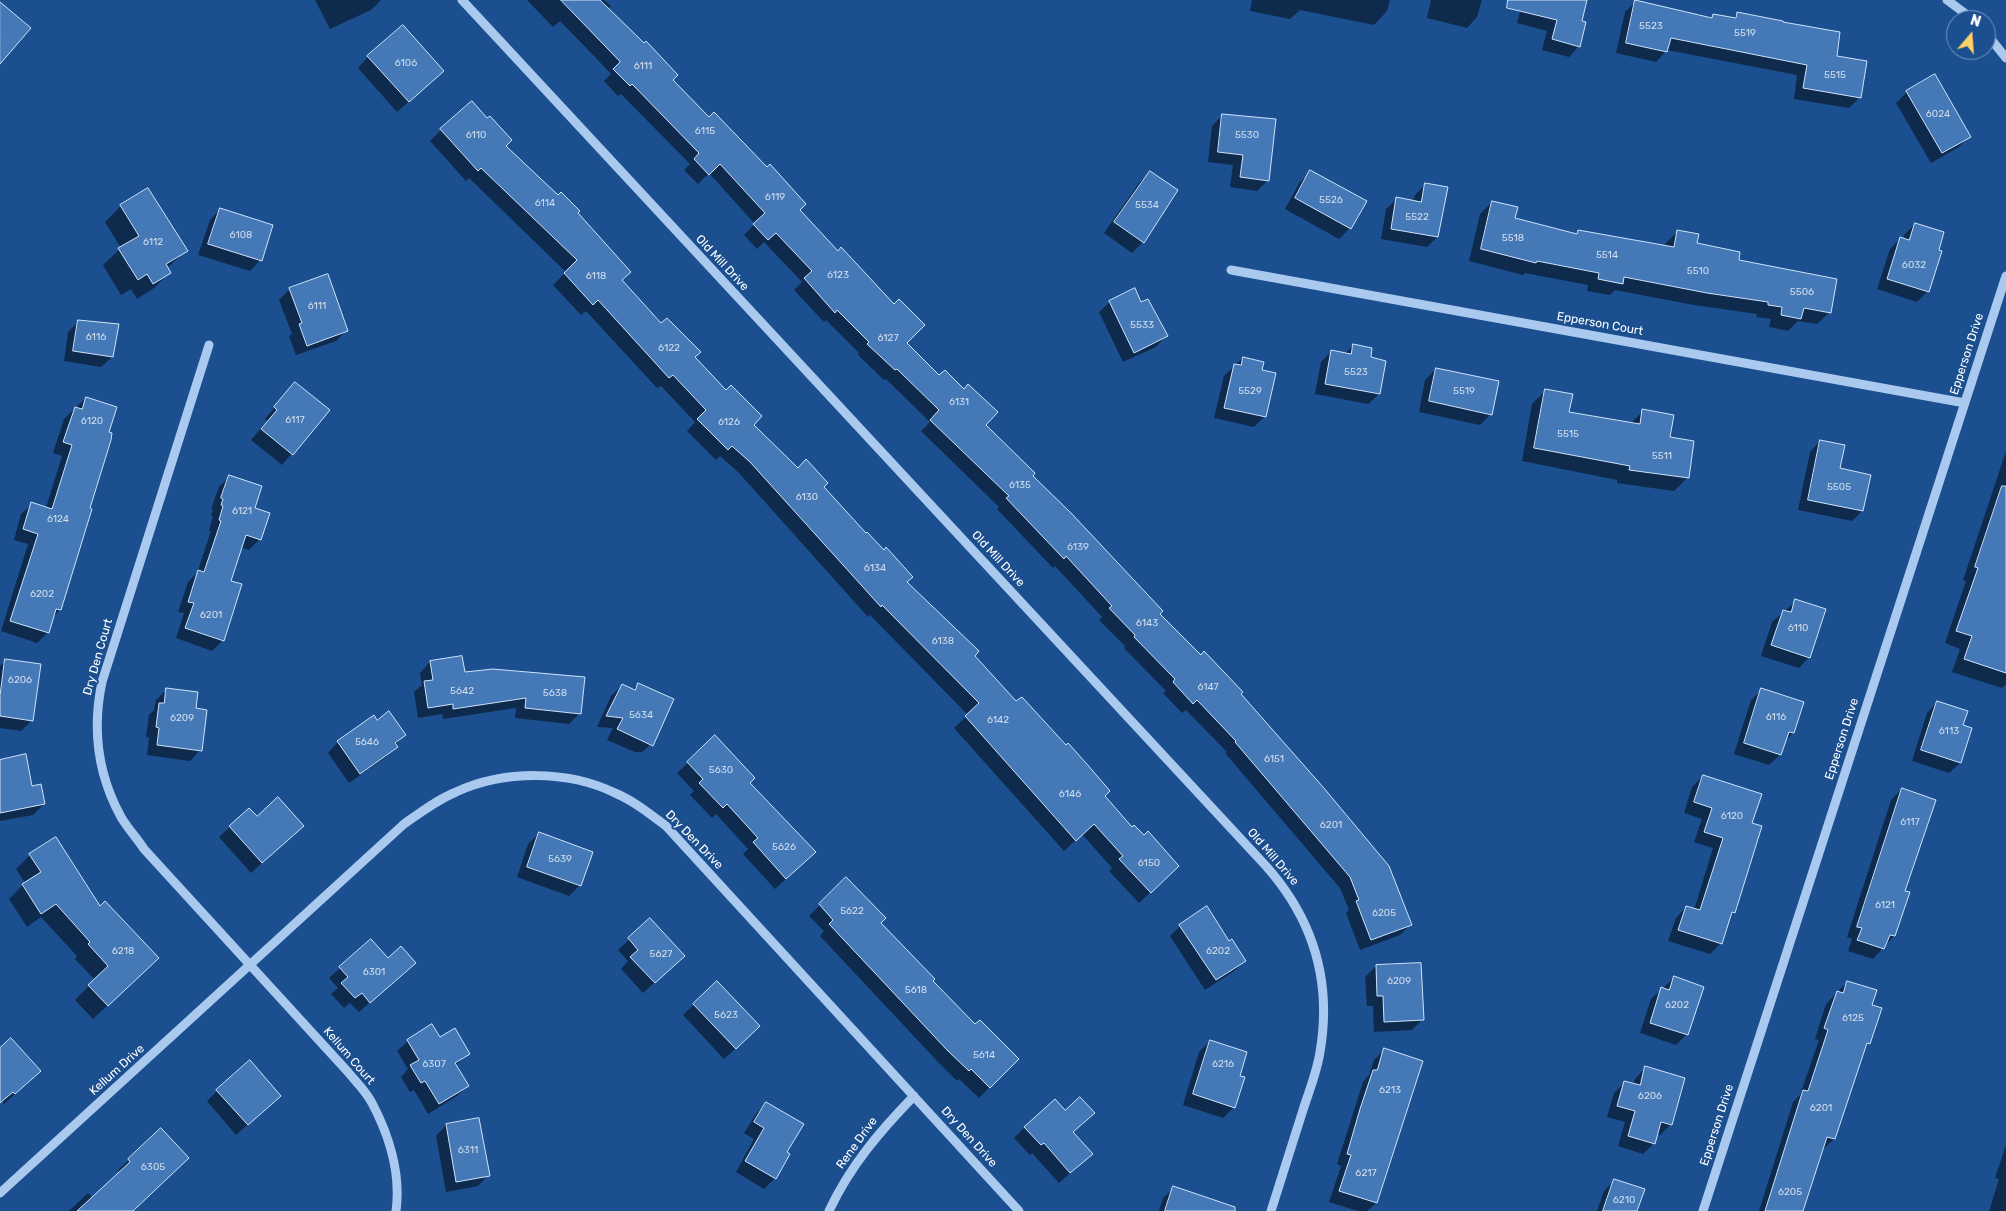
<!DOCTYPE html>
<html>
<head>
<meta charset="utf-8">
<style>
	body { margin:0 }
	#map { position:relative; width:2006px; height:1211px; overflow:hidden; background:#1b4f8f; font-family:Rubik,sans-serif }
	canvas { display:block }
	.north { position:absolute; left:1946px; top:10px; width:50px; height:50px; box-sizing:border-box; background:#1b4f8f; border:1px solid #7695bc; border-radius:50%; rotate:18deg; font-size:14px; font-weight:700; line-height:20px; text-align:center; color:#fff }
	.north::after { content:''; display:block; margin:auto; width:18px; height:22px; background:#ffd166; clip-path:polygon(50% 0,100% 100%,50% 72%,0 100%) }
</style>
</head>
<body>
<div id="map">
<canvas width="2006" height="1211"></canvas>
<div class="north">N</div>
</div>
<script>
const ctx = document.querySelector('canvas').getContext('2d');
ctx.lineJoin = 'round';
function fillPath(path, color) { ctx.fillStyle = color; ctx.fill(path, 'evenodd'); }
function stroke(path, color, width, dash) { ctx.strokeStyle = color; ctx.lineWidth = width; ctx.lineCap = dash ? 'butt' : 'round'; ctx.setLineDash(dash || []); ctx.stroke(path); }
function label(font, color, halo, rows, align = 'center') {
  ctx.font = font + ' Rubik,sans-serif'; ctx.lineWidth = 4; ctx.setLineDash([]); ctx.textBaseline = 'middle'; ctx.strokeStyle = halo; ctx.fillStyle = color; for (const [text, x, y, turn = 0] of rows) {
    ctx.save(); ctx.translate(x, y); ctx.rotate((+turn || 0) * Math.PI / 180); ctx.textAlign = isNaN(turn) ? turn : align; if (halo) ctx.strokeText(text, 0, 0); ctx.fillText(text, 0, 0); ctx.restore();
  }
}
fillPath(new Path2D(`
	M315 0H381L371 10 330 29Z
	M527 0H604L611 6 608 9 671 80 799 210 905 343 1159 614 1240 694 1410 925 1400 935 1360 950 1346 913 1349 910 1340 888 1225 753 1227 752 1186 710 1182 713 1163 693 1166 691 1124 648 1125 646 1099 620 1102 617 1055 566 1053 568 997 509 999 507 921 431 930 422 886 379 884 380 858 355 859 353 826 320 824 322 794 290 802 282 764 242 757 249 744 235 755 224 709 173 698 184 684 170 690 164 621 94 618 96 604 81 611 74 596 58 560 21 553 27Z
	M1252 0H1390L1387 11 1374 25 1300 10 1290 19 1250 11Z
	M1431 0H1482L1477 17 1467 28 1427 18Z
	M1523 0H1586L1581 22 1579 46 1569 57 1542 50 1547 31 1517 23Z
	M1635 2 1710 19 1713 16 1732 19 1738 13 1835 57 1860 97 1849 108 1794 99 1797 75 1667 50 1656 62 1616 53 1625 12Z
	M368 57 432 81 397 112 358 68Z
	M1934 75 1969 136 1959 147 1931 163 1896 103 1907 92Z
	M1223 115 1268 180 1257 191 1230 187 1233 165 1208 162 1212 126Z
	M441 130 504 146 576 213 621 280 694 357 752 425 797 470 822 487 906 582 1103 796 1166 877 1139 903 1109 871 1112 868 1082 834 1064 851 954 728 968 715 870 615 868 617 739 473 720 456 716 460 687 431 695 422 661 386 657 388 586 311 581 315 553 285 566 272 469 178 466 181 430 141Z
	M1150 172 1143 242 1132 253 1104 233 1139 183Z
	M1311 172 1350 228 1339 239 1285 209 1300 182Z
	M1425 185 1437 237 1427 247 1381 239 1386 209 1397 199 1413 202 1415 195Z
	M1492 202 1513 219 1575 235 1578 231 1664 247 1665 244 1677 232 1696 244 1737 261 1830 312 1817 324 1798 321 1788 331 1769 327 1771 319 1756 317 1757 314 1694 305 1615 290 1610 295 1587 291 1588 285 1525 273 1523 275 1469 261 1480 214Z
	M121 206 186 251 167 268 170 272 154 288 137 299 131 289 121 295 103 265 121 248 105 222Z
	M220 209 260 260 250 271 198 255 210 220Z
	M1915 224 1928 291 1917 302 1877 289 1890 249 1900 239 1903 240 1904 235Z
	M290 289 346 331 336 341 296 355 289 336 292 334 279 300Z
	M1110 302 1141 304 1166 336 1156 347 1123 362 1099 312Z
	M79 321 112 357 101 367 64 361 68 332Z
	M1353 345 1369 358 1385 361 1379 394 1368 404 1315 394 1321 362 1332 351 1345 354Z
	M1243 358 1261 371 1274 374 1264 417 1254 427 1214 418 1224 376Z
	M1436 369 1491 414 1480 425 1419 412 1425 380Z
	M295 383 328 410 282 465 251 440 267 421 265 419Z
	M1546 390 1568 413 1630 424 1643 411 1669 438 1687 478 1674 491 1617 483V480L1522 461 1532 404Z
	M86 398 108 433 89 509 60 610 52 618 48 632 37 643 1 631 28 544 14 540 21 514 32 504 46 508 62 456 53 453 64 419Z
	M1820 441 1862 511 1852 521 1798 510 1810 452Z
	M2006 451V684L2002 688 1952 672 1960 649 1945 643 1966 581 1963 580Z
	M229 477 260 539 249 550 241 547 230 582 240 585 222 641 212 651 176 638 184 613 178 612 188 582 197 573 211 531H209L213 516H211L213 509H211L219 487Z
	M1796 601 1809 657 1799 668 1761 656 1772 622Z
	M6 661 32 720 21 731 0 728V666Z
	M430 662 464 674 580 713 569 724 515 718 516 708 443 719 442 714 418 718 414 692 422 685 420 673Z
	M638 684 653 742 642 752H635L607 740 613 728 597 727 611 696 622 685 632 690Z
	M166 690 194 710 200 750 190 761 147 755 149 738 146 737 149 715 154 710 156 700Z
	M1762 690 1793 733 1785 741 1780 755 1769 765 1734 754 1751 700Z
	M1937 702 1962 725 1960 763 1949 773 1912 761 1927 713Z
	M404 735 386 757 349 783 328 753 338 742Z
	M0 761 31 788 44 804 33 815 0 821Z
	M688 763 748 783 803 863 775 889 743 854 748 849 716 814 712 818 690 795 694 791 677 773Z
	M1703 776 1750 824 1734 912 1729 917 1721 943 1710 954 1668 941 1676 918 1686 907 1694 910 1713 848 1694 842 1702 819 1684 813 1692 787Z
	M1902 789 1904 891 1894 936 1873 959 1848 951 1852 939 1847 937 1891 800Z
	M256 818 292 836 251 873 219 837 230 827Z
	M539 834 580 885 569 896 517 877 528 844Z
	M30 855 143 972 93 1019 75 1000 95 980 75 959 77 956 41 917 27 927 9 899 25 883 16 869Z
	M846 879 879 923 932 981 975 1026 1017 1059 979 1098 959 1079 957 1081 938 1062 820 936 824 931 809 916Z
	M650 920 673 966 643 993 621 969 628 961 618 950Z
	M1180 926 1245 961 1234 971 1205 990 1170 936Z
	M371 941 388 960 403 973 359 1012 350 1003 344 1008 331 994 338 988 329 978Z
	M1376 966 1423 1019 1412 1030 1374 1032 1373 1006H1367L1365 977Z
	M1674 978 1687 1034 1676 1045 1640 1033 1651 999Z
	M1847 982 1870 1006 1869 1043 1864 1048 1834 1139 1823 1149 1802 1211H1759L1793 1102 1800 1095 1819 1040 1815 1039 1826 1004Z
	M717 983 748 1037 724 1059 683 1015Z
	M439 1038 469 1053 455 1066 468 1086 457 1096 428 1114 414 1090 410 1092 401 1077 408 1069 397 1051 408 1041Z
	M1210 1041 1238 1076 1234 1107 1223 1118 1183 1105 1199 1052Z
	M1385 1049 1421 1062 1376 1203 1367 1211H1358L1329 1202 1341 1166 1337 1164 1363 1082 1369 1075 1374 1060Z
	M0 1050 40 1071 4 1104 2 1101 0 1103Z
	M1645 1068 1683 1079 1670 1125 1660 1135 1656 1134 1654 1143 1643 1154 1618 1146 1625 1122 1607 1117 1614 1093 1624 1083 1633 1085 1635 1079Z
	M217 1091 268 1107 236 1135 207 1101Z
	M766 1103 786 1152 775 1178 764 1189 736 1172 754 1139 744 1133 756 1114Z
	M478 1119 488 1175 478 1186 446 1192 436 1136 446 1125Z
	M1025 1127 1072 1132 1080 1164 1059 1183 1032 1153 1030 1155 1014 1138Z
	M161 1130 121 1211H69L88 1193 93 1198 120 1173 118 1170Z
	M2006 1145V1211H1989L1999 1179 1995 1178Z
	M1615 1180 1636 1211H1597L1604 1191Z
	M1174 1188 1198 1211H1159L1163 1198Z`), '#0007');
const building = new Path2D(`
	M561 0H600L644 43 646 41 678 75 673 80 709 117 714 112 767 167 770 164 806 204 800 210 838 251 841 247 894 304 899 299 925 325 907 343 939 375 945 370 964 389 968 384 998 412 986 425 1035 473 1033 476 1071 513 1163 611 1160 614 1201 655 1204 651 1243 692 1241 694 1323 787 1389 866 1412 925 1371 940 1356 901 1359 900 1350 877 1235 742 1236 741 1197 700 1193 704 1173 682 1175 679 1134 637 1135 635 1109 608 1112 606 1066 556 1064 559 1006 498 1009 496 930 420 939 410 897 369 895 370 867 344 869 342 837 310 835 313 804 278 812 271 776 233 768 240 753 224 765 213 720 164 709 175 694 159 699 153 632 84 630 86 613 69 620 62Z
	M1508 0H1587L1582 21 1586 22 1580 47 1552 39 1557 20 1507 8Z
	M1635 0 1712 18 1713 14 1736 18 1737 12 1783 21V22L1840 32 1837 56 1867 61 1861 98 1803 88 1807 65 1671 38 1667 52 1626 43Z
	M0 2 31 28 0 64Z
	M403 25 444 71 409 102 367 56Z
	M1935 74 1971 137 1942 153 1906 91Z
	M472 101 487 118 490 116 512 140 506 146 558 195 561 192 580 211 578 213 631 272 622 280 661 323 667 318 701 352 695 357 726 390 731 385 762 416 754 425 798 468 806 459 828 483 824 487 866 533 867 532 884 550 886 547 913 577 907 582 979 651 975 656 1016 701 1022 697 1066 745 1068 743 1086 763 1110 791 1105 796 1132 827 1134 825 1144 835 1148 831 1179 866 1151 893 1119 859 1123 856 1094 824 1076 841 965 716 979 703 882 605 881 607 750 462 732 446 728 450 697 419 706 410 673 375 669 378 598 300 593 305 564 273 577 260 481 168 478 171 440 129Z
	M1222 114 1276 119 1269 181 1240 177 1243 155 1218 152Z
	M1310 170 1367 201 1351 229 1295 198Z
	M1150 171 1178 190 1144 243 1114 222Z
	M1425 183 1448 187 1438 237 1391 229 1396 197 1421 202Z
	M148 188 188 251 166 264 171 273 153 284 147 274 138 280 118 248 139 236 120 205Z
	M1492 201 1518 207 1515 218 1577 234 1578 230 1674 247 1677 230 1699 234 1697 243 1740 252 1739 260 1837 279 1831 313 1804 308 1801 319 1781 315 1782 307 1768 305V302L1707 293 1624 277 1623 284 1598 279 1599 273 1537 261 1536 263 1481 249Z
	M220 208 273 225 262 261 208 244Z
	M1915 223 1944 232 1939 250 1942 251 1929 292 1887 279 1900 237 1909 240Z
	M328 274 348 331 307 346 299 324 302 323 289 288Z
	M1135 288 1141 302 1148 299 1168 336 1134 353 1109 301Z
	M78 320 119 324 113 357 73 351Z
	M1353 344 1372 348 1371 357 1386 361 1380 394 1325 384 1331 350 1351 354Z
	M1243 357 1264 362 1262 370 1276 373 1266 417 1224 408 1234 364 1241 365Z
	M1436 368 1499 381 1492 415 1429 401Z
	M295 382 330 410 293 455 261 429 277 410 274 407Z
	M1545 389 1573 394 1569 412 1640 424 1642 409 1674 415 1670 437 1694 441 1689 478 1629 470 1630 466 1534 448Z
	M86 397 117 407 109 432 112 433 111 440 90 508 92 509 61 610 56 609 49 633 10 621 38 534 23 529 31 502 52 509 72 445 63 442 75 407 82 409Z
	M1820 440 1845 445 1840 468 1871 475 1863 511 1808 500Z
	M229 475 262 486 255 508 270 513 261 540 246 535 231 581 242 584 224 641 185 628 194 603 188 602 198 570 204 572 221 521 219 520 223 506 221 505 223 499 221 498Z
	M2002 486H2006V673L1964 659 1972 636 1956 631 1978 568 1975 567Z
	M1795 599 1826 609 1810 658 1771 645 1783 610 1791 612Z
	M462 656 465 672 493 669 585 677 581 714 525 708 526 698 453 709V704L428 708 424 681 433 680 430 661Z
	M5 659 41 664 33 721 0 716V696Z
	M638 683 674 699 653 746 617 729 623 718 606 716 622 684 635 690Z
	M166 688 198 692 196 708 207 710 202 751 157 745 159 728 156 727 159 703H164Z
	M1761 688 1804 702 1794 733 1789 732 1781 755 1744 743Z
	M1937 701 1968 711 1963 725 1972 728 1961 763 1921 750Z
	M389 711 406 735 395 743 398 747 360 774 337 741 374 715 377 720Z
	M715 735 755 778 750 783 816 852 786 879 753 842 758 838 727 804 723 808 699 783 703 779 687 762Z
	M26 754 32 786 41 784 45 804 0 813V760Z
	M1703 775 1762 794 1752 823 1762 826 1735 913 1732 912 1722 944 1678 930 1686 906 1700 910 1723 838 1704 832 1712 808 1694 802Z
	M1902 788 1936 800 1905 891 1910 892 1895 936 1890 935 1884 949 1857 940 1862 928 1857 927Z
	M278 797 304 826 262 863 229 826 249 808 257 816Z
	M539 832 593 852 581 886 527 867Z
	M56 837 100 906 105 901 159 958 108 1006 88 985 108 966 88 944 90 942 56 904 41 914 22 884 41 872 29 854Z
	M846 877 886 918 881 923 935 979 933 981 975 1024 980 1020 1019 1059 990 1088 971 1069 969 1071 948 1051 829 924 833 920 819 904Z
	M1207 906 1229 941 1232 939 1246 961 1216 980 1179 925Z
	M650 918 685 956 655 983 630 957 638 950 628 938Z
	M371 939 388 958 401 946 416 963 370 1003 362 993 355 998 341 983 348 977 339 967Z
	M1421 963 1424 1020 1384 1022 1383 996H1377L1376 965Z
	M1674 976 1704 987 1688 1035 1650 1023 1661 987 1669 990Z
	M717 981 760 1026 736 1049 693 1004Z
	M1847 981 1877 990 1872 1005 1882 1008 1870 1044 1867 1043 1835 1139 1827 1137 1803 1211H1765L1803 1090 1808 1091 1828 1030 1824 1028 1837 991 1843 993Z
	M432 1024 440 1037 455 1028 470 1054 455 1063 469 1086 439 1104 425 1081 421 1083 410 1065 419 1060 407 1040Z
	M11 1038 41 1071 15 1094 13 1092 0 1103V1048Z
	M1210 1040 1247 1052 1240 1076 1245 1077 1235 1108 1193 1094Z
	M1384 1048 1423 1061 1377 1203 1339 1191 1351 1155 1347 1154 1360 1109 1373 1070H1377Z
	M250 1060 281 1096 248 1125 216 1090Z
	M1645 1066 1685 1078 1672 1125 1661 1122 1655 1144 1628 1136 1635 1111 1617 1106 1624 1081 1640 1085Z
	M1080 1097 1095 1113 1073 1132 1093 1154 1070 1173 1044 1143 1041 1145 1024 1127 1055 1099 1065 1110Z
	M766 1102 804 1124 787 1152 790 1154 776 1179 745 1161 764 1128 754 1122Z
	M479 1118 490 1176 456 1182 446 1124Z
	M161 1128 189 1158 133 1211H77L130 1162 128 1159Z
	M1614 1179 1645 1189 1637 1211H1603Z
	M1173 1186 1235 1207V1211H1165Z`);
fillPath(building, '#4478b7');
stroke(building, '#cfe3fa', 1);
stroke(new Path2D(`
	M462 0 1266 866C1313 919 1332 982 1320 1052 1317 1072 1309 1091 1303 1110 1292 1144 1282 1177 1271 1211
	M1947 0 1974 20
	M1986 33 2006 58
	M1231 270 1965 403
	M209 345 102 682C92 729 98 775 121 817 128 829 137 838 144 849L348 1072C356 1082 366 1091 372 1103 389 1135 401 1174 396 1211
	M0 1193 404 824C421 812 437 800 456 792 504 770 568 770 615 793 634 801 650 814 666 826L1019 1211
	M829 1211C850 1166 880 1131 914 1096
	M1703 1211 2006 276`), '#a9c9ee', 9);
label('10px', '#d0dded', null, [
	["5523",1651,26],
	["5519",1745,33],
	["6106",406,63],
	["6111",643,66],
	["5515",1835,75],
	["6024",1938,114],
	["6115",705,131],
	["6110",476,135],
	["5530",1247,135],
	["6119",775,197],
	["5526",1331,200],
	["6114",545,203],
	["5534",1147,205],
	["5522",1417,217],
	["6108",241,235],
	["5518",1513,238],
	["6112",153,242],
	["5514",1607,255],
	["6032",1914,265],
	["5510",1698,271],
	["6123",838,275],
	["6118",596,276],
	["5506",1802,292],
	["6111",317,306],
	["5533",1142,325],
	["6116",96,337],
	["6127",888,338],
	["6122",669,348],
	["5523",1356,372],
	["5529",1250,391],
	["5519",1464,391],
	["6131",959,402],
	["6117",295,420],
	["6120",92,421],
	["6126",729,422],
	["5515",1568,434],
	["5511",1662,456],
	["6135",1020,485],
	["5505",1839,487],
	["6130",807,497],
	["6121",242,511],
	["6124",58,519],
	["6139",1078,547],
	["6134",875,568],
	["6202",42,594],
	["6201",211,615],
	["6143",1147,623],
	["6110",1798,628],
	["6138",943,641],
	["6206",20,680],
	["6147",1208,687],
	["5642",462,691],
	["5638",555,693],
	["5634",641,715],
	["6116",1776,717],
	["6209",182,718],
	["6142",998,720],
	["6113",1949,731],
	["5646",367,742],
	["6151",1274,759],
	["5630",721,770],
	["6146",1070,794],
	["6120",1732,816],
	["6117",1910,822],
	["6201",1331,825],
	["5626",784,847],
	["5639",560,859],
	["6150",1149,863],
	["6121",1885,905],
	["5622",852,911],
	["6205",1384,913],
	["6218",123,951],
	["6202",1218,951],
	["5627",661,954],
	["6301",374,972],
	["6209",1399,981],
	["5618",916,990],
	["6202",1677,1005],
	["5623",726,1015],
	["6125",1853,1018],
	["5614",984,1055],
	["6307",434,1064],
	["6216",1223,1064],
	["6213",1390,1090],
	["6206",1650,1096],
	["6201",1821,1108],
	["6311",468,1150],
	["6305",153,1167],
	["6217",1366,1173],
	["6205",1790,1192],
	["6210",1624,1200]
]);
label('12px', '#fff', '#1b4f8f', [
	["Old Mill Drive",722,263,47],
	["Epperson Court",1600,324,10],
	["Epperson Drive",1967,354,-72],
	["Old Mill Drive",998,559,47],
	["Dry Den Court",98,657,-74],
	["Epperson Drive",1842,739,-72],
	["Dry Den Drive",694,840,46],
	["Old Mill Drive",1273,857,49],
	["Kellum Court",349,1056,49],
	["Kellum Drive",117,1070,-42],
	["Epperson Drive",1717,1125,-72],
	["Dry Den Drive",969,1137,48],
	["Rene Drive",857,1143,-54]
]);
</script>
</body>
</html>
